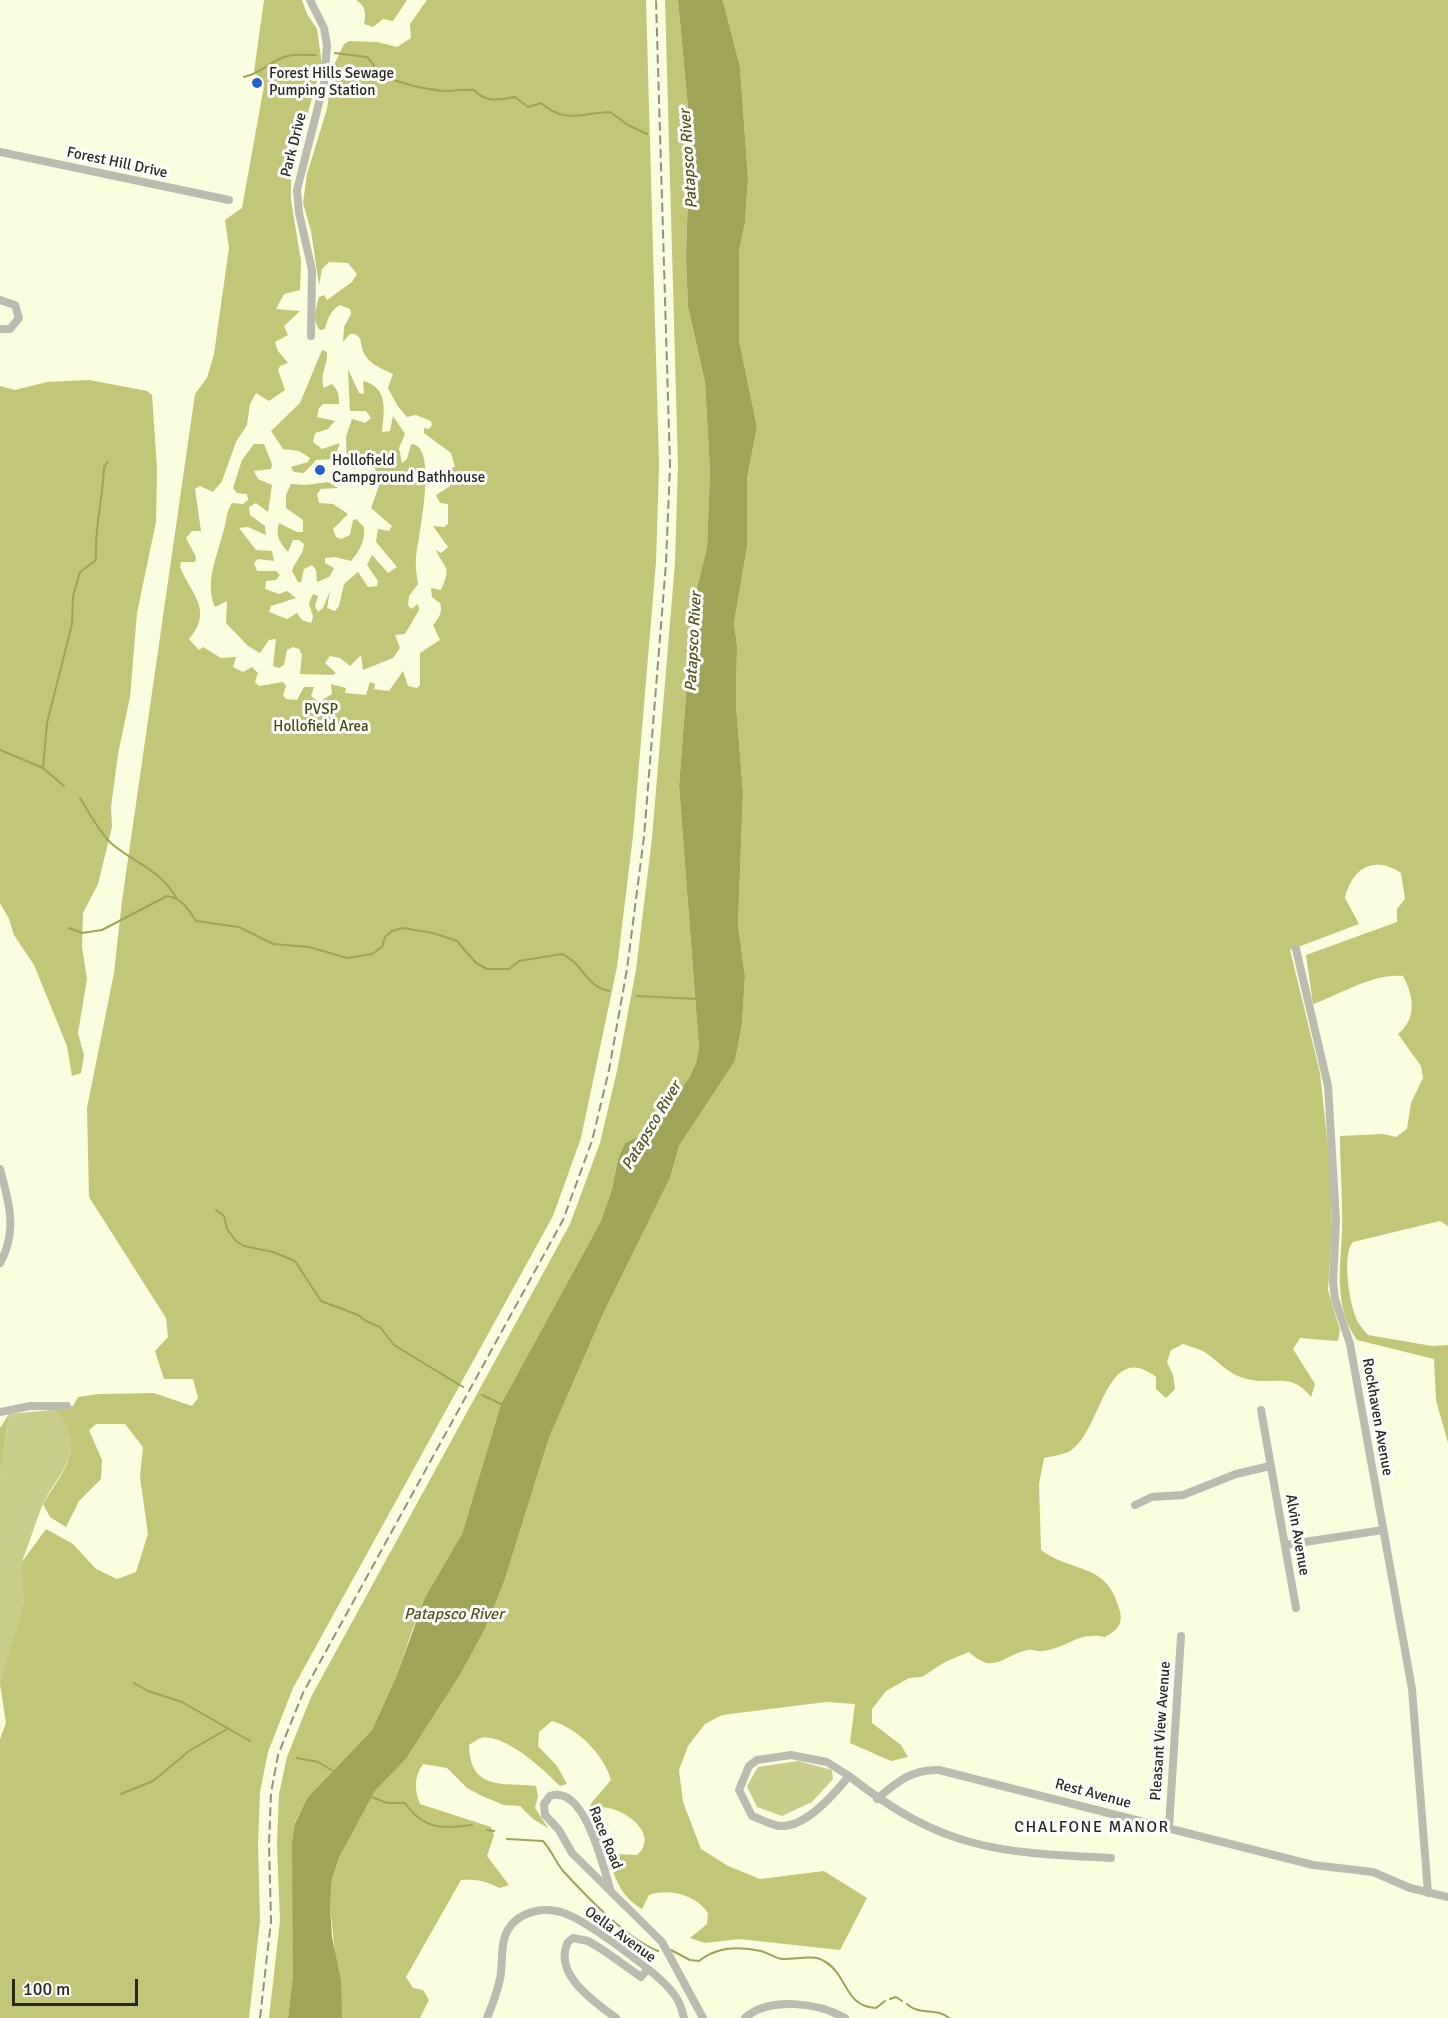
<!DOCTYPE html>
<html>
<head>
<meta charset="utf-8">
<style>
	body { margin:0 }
	#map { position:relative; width:1448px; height:2018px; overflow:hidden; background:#fafdde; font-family:Signika,sans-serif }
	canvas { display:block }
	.scale { position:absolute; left:12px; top:1979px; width:126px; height:27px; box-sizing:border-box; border:3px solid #28291e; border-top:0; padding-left:8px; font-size:18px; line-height:21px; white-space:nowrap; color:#28291e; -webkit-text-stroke:4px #fff; paint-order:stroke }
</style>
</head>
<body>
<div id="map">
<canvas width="1448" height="2018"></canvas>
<div class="scale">100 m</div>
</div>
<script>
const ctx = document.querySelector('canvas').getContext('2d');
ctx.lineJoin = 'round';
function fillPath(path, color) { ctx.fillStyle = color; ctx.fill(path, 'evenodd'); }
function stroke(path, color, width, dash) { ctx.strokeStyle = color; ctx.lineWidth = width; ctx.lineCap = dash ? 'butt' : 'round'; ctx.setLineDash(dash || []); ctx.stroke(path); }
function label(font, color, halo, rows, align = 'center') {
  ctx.font = font + ' Signika,sans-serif'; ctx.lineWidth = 6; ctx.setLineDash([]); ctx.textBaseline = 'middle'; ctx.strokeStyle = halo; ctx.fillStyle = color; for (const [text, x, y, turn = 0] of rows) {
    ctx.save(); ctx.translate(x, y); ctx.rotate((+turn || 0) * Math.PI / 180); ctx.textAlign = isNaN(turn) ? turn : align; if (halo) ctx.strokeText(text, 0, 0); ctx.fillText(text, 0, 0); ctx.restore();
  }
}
fillPath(new Path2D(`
	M52 1410C60 1413 64 1418 67 1426 81 1458 54 1479 42 1506 35 1524 29 1543 22 1562L23 1567 112 1587 0 1684V1478L9 1414Z
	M798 1761 832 1770 833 1779 812 1802 782 1816 757 1807 747 1786 758 1767Z`), '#c8cd8b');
fillPath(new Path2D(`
	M264 0H302L307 14 317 29 322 64 291 171V200L301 261 300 290 284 294 276 309 300 311 284 326 288 335 275 342 278 351 288 363 280 366 278 370 285 390 269 401 256 393 250 404 247 425 236 442 222 481 213 492 200 486 195 489 201 531H192L186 538 196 557 195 562H181L180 567C191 594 214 610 189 639L199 650 203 647 221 658 236 657 233 667 243 672 252 667 258 673 255 682 259 686 283 682 286 686 283 695 286 699 297 700 304 687H314L311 696 319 702 332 694 331 684 346 688 345 693 366 695 370 682 375 684 374 689 389 691 403 671 408 686 417 688 420 685V653L440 640 433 625C439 618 443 612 440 603L432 597 431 588 441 590C452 565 445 570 436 550L441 553 448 547 433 526 444 527 448 524V504L440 503 436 495 450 486V482L440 472 455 467 451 453 424 433V428L429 429 432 425 431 421 416 415 407 417 397 405 388 388 393 374C381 368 368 364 363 351 360 343 363 339 355 334H350L343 342 344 327 351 314 350 309 340 305C331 309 327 320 325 329L320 330C312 321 316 308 319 297L324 295 327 300 352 282 357 274 348 263 329 262 322 269 319 285 311 231 303 203 307 174 327 109 333 67 344 44 349 41 377 42 397 47 411 38 410 24 427 0H646L659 465 656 562 633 836 617 967 581 1138 553 1216 293 1688 268 1752 260 1792 258 1844 260 1921 249 2018H0V1739L6 1723 0 1684 24 1604 22 1562 46 1529 73 1544 96 1569 117 1579 136 1572 148 1534 140 1477 143 1447 125 1424H96L89 1430 102 1460 101 1479 79 1501 66 1527 50 1517 43 1504C57 1480 80 1456 67 1427 64 1419 60 1413 52 1410L73 1406 78 1397 99 1394 154 1393 192 1406 198 1398 193 1379H164L155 1351 168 1337 166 1318 89 1197 87 1108 114 973 122 901 195 394 207 378 214 354 229 248 225 220 242 208 264 86 262 79 254 72Z
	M356 0H407L393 21 383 19 373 27 364 24C366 14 366 6 356 0Z
	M665 0H678L690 130 686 257 688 307 705 382 710 472 707 547 693 604 679 786 699 1048 696 1063 689 1078 651 1130 625 1143 618 1159 612 1189 601 1221 501 1404 462 1534 413 1628 396 1677 372 1730 307 1798 295 1822 293 1974 288 2018H269L280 1921 277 1844 279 1794 287 1757 311 1697 570 1224 600 1143 617 1071 636 970 652 838 675 563 678 465Z
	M722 0H1448V1226L1440 1221 1353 1242C1342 1253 1349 1300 1355 1315 1357 1323 1363 1329 1368 1335L1432 1346 1448 1345V1443L1436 1400 1434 1359 1357 1340C1334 1307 1340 1270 1342 1233 1343 1201 1340 1168 1340 1136L1383 1134 1396 1137 1407 1129 1411 1103 1423 1078 1421 1066 1398 1034C1417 1019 1414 996 1403 976 1373 973 1341 994 1313 1004L1306 955 1397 922V909L1405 899 1401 873C1374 855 1352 868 1345 898L1359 924 1290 950 1320 1073 1330 1165 1332 1229 1328 1290 1340 1330 1338 1341 1300 1338 1293 1349 1315 1384 1311 1397C1291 1371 1274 1386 1247 1379 1230 1375 1222 1365 1209 1355 1202 1349 1191 1347 1183 1344L1171 1350 1167 1362 1173 1375 1175 1389 1166 1398 1156 1389V1377C1105 1338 1102 1432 1070 1451 1063 1455 1052 1456 1044 1458L1039 1484 1041 1550C1074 1574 1106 1562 1119 1608 1124 1623 1118 1630 1105 1637 1077 1631 1067 1649 1042 1651 1038 1652 1033 1649 1028 1650 1002 1655 995 1676 969 1652L945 1662 922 1677 909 1678 886 1691 872 1709V1723L901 1745 908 1757 891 1761 850 1743 855 1704 826 1702 722 1715 705 1724 688 1746 679 1770 683 1802 701 1849 728 1866 760 1879 824 1871 867 1898 840 1950 739 1939 705 1943 690 1938 707 1924 708 1913C696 1895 669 1888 649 1895L642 1909C623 1898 615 1881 610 1860L614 1854 637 1855C662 1835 621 1803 597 1808L594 1815 602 1842H599C582 1803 586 1811 611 1780 604 1755 578 1728 552 1721L539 1732 538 1746 557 1766 567 1784 560 1786C544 1770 505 1733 481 1738 477 1739 472 1743 469 1745 470 1792 504 1782 536 1786L538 1796 535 1808 548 1828 533 1819 520 1806 504 1805 482 1796 467 1788 447 1768 423 1764C414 1777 414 1789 420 1804L491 1827 494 1835 487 1856 509 1885 500 1888C485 1881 477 1879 461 1880L406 1977 413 1988 423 1990 429 2000 420 2018H342L330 1906 332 1879 339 1858 375 1791 406 1759 460 1675 485 1629 504 1582 549 1438 603 1314 670 1178 679 1146 735 1061 742 1024 745 976 738 925 743 792 736 705 737 645 734 623 747 547V479L757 427 739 340V252L745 221 748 178 740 67Z
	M322 350 327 352C328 366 319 375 324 388L332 384C339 391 339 396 339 404H323L319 408 317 417 335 421 328 429 315 433 313 442 322 449 340 443 334 459 316 460 304 473 294 472 291 467 308 462 310 458 299 451 283 449 271 431 300 403Z
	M348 369 359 393 364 394 363 381C389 387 384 412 382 432L390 431 393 416 405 434 399 448 402 463 407 459 411 444C440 445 417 540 416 560 415 568 417 576 418 584L409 596 408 605 411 609 418 604 419 610 405 634 395 635 400 648 393 658 363 670 361 655 350 666 340 658 330 656 325 663 336 673 333 675 300 674 302 655 299 649 293 647 287 650 284 665 279 668 273 666 276 639 269 640 260 653 248 646 226 623 227 601 215 607C204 582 218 554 224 529 227 519 226 512 232 503L243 504 248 500 247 494 237 493 233 488 242 460 254 444H264L272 464 271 469 254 471 258 479 272 485 268 512 256 503 249 507 250 515 265 526 266 535 248 527 239 528 256 550 272 551 274 561 258 559 254 563 257 571H276L280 575 276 580 266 581 265 589 279 594 287 591 296 598 271 606 269 612 287 619 297 613 302 620 311 623 313 617 309 603 313 594 318 596 315 606 318 612 323 608 330 591 327 608 335 611 339 606 344 584 358 572 368 587 377 586 378 581 367 565 372 555 388 573 397 567 376 542 378 529 389 531 392 526 371 508 380 483 371 480 363 485 356 479 373 476 376 469 361 464 354 469 347 463 346 437 352 419 365 423 371 418 366 411H350Z
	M89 380 147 391 152 395 157 469 156 522 137 613 130 697 118 754 111 807 112 827 98 884 83 913 82 947 87 979 78 1033 84 1055 81 1073 72 1076 67 1046 34 965 14 935 9 919 0 903V386L15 390 47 382Z
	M328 482 338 488 321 489 317 494 319 503 333 504 348 514 333 529 336 537 341 539 350 535 353 520 356 519 364 527C365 542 360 550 351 561L335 557 325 558V563L334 568 329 577 317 582 316 570 312 565 304 569 301 582H298L292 571C295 561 304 554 304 544L299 540H293L288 552C280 543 275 536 279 523L297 532H303V520L286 508V495L291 484 306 485Z
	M9 1414 0 1478V1428Z`), '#c1c679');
fillPath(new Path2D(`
	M678 0H722L723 2 740 67 748 178 745 222 739 252V340L757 427 747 479V547L734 623 737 645 736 705 743 792 738 925 745 976 742 1024 735 1061 679 1146 670 1178 603 1314 549 1438 504 1582 485 1629 460 1675 406 1759 375 1791 339 1858 332 1879 330 1906 332 1937 341 1980 342 2018H288L293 1974 292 1844 295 1823 307 1798 372 1730 396 1677 425 1598 462 1534 501 1404 601 1221 612 1189 618 1159 625 1143 651 1130 689 1078 696 1063 699 1048 679 786 693 604 707 547 710 472 705 382 688 307 686 257 690 130Z`), '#9fa458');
stroke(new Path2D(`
	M335 53 367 57 373 64 376 73C396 82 424 90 446 91 455 91 464 89 474 90 486 103 499 100 515 97L528 107 541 103C565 124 580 113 610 112L628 125 647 134
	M244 77C263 73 271 60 287 56 296 54 307 55 316 55
	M683 139 692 142
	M0 750 43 768 64 786
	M43 768 47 723 72 624 73 596 80 572 96 560C94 529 103 498 104 467L108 462
	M80 798C88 811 101 835 112 844 136 864 159 869 176 897
	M69 928 82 933 102 930 167 896C182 898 188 909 196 921L239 927 273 944 309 947 347 958 372 954 382 947 385 937 392 931 403 928 433 933 457 941 476 963 487 969H509L519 961 562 954C583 963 586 987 609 991
	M637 996 697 999
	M216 1210 224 1216 227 1229 236 1241 244 1246 273 1252 295 1261 321 1301 358 1315 366 1321 380 1327 394 1345 463 1387
	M482 1395 501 1404
	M134 1683 148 1691 182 1702 250 1741
	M297 1758 318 1762 333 1771
	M121 1794 153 1781 189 1751 227 1729
	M372 1797 387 1803H405C424 1830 443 1829 472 1825
	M487 1830 494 1831
	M507 1839 543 1841C552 1851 556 1863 564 1872 588 1898 626 1938 658 1951
	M671 1950 690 1960 699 1961C716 1947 739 1946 761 1951 768 1953 775 1958 782 1959 795 1960 813 1954 824 1961 848 1974 844 2007 876 2008L885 2001
	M890 1999 896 1997 902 2001
	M907 2004C919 2016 937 2007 949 2018`), '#9fa458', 2);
stroke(new Path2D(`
	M310 0 324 28 327 45 324 83 297 190 299 213 312 270 311 336
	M0 152 229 200
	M0 300 15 305 19 318 10 329H0
	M1296 949 1328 1086 1336 1220 1333 1282 1335 1299 1350 1344 1412 1689 1428 1893
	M0 1169C9 1202 18 1231 0 1263
	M1261 1410 1296 1608
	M0 1412 30 1406H67
	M1135 1505 1152 1497 1183 1495 1236 1474 1270 1466
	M1285 1545 1383 1530
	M849 1776 827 1762 791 1755 757 1760 749 1766 739 1790 752 1816C760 1819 771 1825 779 1826 806 1828 834 1794 849 1776 942 1849 997 1853 1111 1858
	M877 1799C897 1782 912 1769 939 1770L1313 1865 1373 1872 1410 1888 1448 1897
	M1169 1827 1181 1636
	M611 1892C603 1867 585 1784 550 1796L544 1804 545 1815 559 1830 572 1853 662 1942 703 2018
	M487 2018C492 2006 497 1992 500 1979 504 1959 498 1937 514 1922 527 1910 545 1908 561 1912 585 1919 658 1973 673 1993 679 2000 682 2009 684 2018
	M616 2018C595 2002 552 1974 568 1942L573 1938 588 1941 603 1950 641 1977 647 1970
	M745 2018C769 1996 819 2003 845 2018`), '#bbbcaf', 8);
stroke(new Path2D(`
	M260 2018 271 1921 269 1844 271 1793 278 1755 303 1693 563 1220 592 1141 609 1070 627 969 644 837 666 563 670 465 656 0`), '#91937e', 2, [9, 4.5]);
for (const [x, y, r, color] of [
	[257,83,6,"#275ecc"],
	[320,470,6,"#275ecc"]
]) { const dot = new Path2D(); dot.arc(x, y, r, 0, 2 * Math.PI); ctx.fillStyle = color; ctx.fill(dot); stroke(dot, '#fff', 2); }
label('15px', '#28291e', '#fff', [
	["Forest Hills Sewage",269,74],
	["Pumping Station",269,91],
	["Hollofield",332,461],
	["Campground Bathhouse",332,478]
], 'left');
label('15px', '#28291e', '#fff', [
	["Park Drive",294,145,-76],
	["Forest Hill Drive",117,163,12],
	["Rockhaven Avenue",1377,1417,80],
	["Alvin Avenue",1297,1535,80],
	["Pleasant View Avenue",1161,1731,-86],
	["Rest Avenue",1093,1794,15],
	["Race Road",605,1838,68],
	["Oella Avenue",620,1935,36]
]);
label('15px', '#484b11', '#fff', [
	["PVSP",321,710],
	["Hollofield Area",321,727]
]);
label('italic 16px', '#51541c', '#fff', [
	["Patapsco River",689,159,-94],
	["Patapsco River",694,642,-87],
	["Patapsco River",652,1126,-59],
	["Patapsco River",454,1615]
]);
ctx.letterSpacing = '1.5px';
label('16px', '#28291e', '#fff', [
	["CHALFONE MANOR",1092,1828]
]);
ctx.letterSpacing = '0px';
</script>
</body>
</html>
